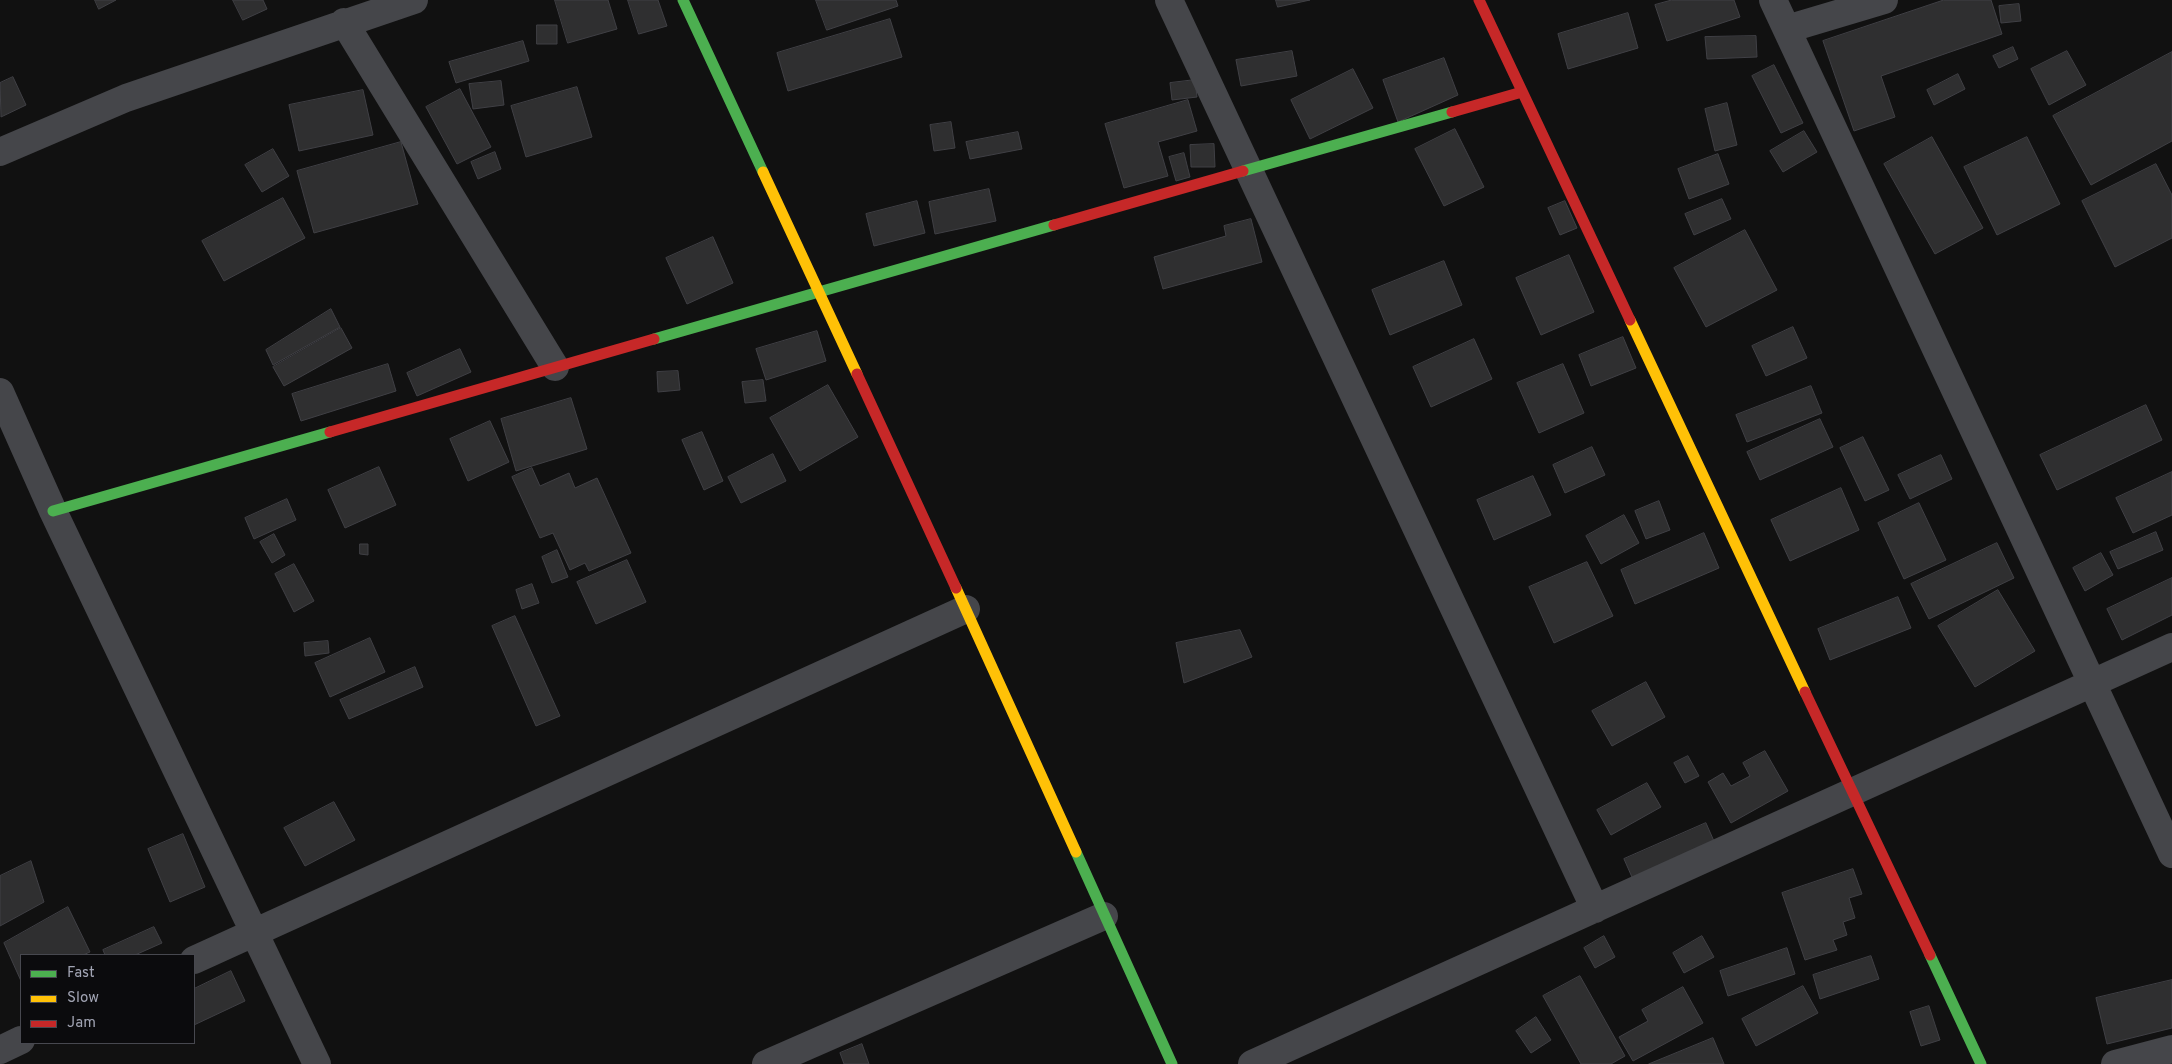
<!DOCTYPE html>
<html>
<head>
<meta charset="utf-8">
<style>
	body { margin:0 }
	#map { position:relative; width:2172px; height:1064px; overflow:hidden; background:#111; font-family:Overpass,sans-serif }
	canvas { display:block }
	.legend { position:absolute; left:20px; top:954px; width:175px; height:90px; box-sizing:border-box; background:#0b0b0d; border:1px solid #47484f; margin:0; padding:6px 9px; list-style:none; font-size:15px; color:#a1a4b3 }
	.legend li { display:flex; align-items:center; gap:10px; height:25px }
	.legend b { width:25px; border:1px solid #47484f }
</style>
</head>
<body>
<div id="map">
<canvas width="2172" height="1064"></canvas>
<ul class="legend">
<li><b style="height:6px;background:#4caf50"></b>Fast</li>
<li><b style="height:6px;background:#ffc107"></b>Slow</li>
<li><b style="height:6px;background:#c62828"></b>Jam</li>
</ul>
</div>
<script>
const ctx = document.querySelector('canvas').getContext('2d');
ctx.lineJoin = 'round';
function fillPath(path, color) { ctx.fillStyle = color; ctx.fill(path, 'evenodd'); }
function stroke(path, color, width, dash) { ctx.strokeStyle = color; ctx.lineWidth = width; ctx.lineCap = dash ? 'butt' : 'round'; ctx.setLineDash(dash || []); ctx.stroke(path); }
const building = new Path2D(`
	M95 0H116L99 9Z
	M233 0H263L267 9 243 20Z
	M555 0H608L617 29 568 43Z
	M628 0H658L667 26 639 34Z
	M816 0H896L898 6 827 30Z
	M1276 0H1310L1278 7Z
	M1672 0H1734L1740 17 1667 41 1655 5Z
	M1944 0H1991L2002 34 1881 76 1895 117 1854 131 1823 41Z
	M2019 4 2021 21 2001 23 1999 6Z
	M1628 13 1638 48 1568 69 1558 34Z
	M890 19 902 57 788 91 777 53Z
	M537 25H557V44H537Z
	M1756 36 1757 57 1707 59 1705 37Z
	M523 41 529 61 456 83 449 62Z
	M2013 47 2018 59 1999 68 1993 56Z
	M1292 51 1297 76 1241 86 1236 60Z
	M2067 51 2086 85 2049 105 2031 69Z
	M2172 52V141L2091 185 2053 116Z
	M1444 58 1458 95 1398 122 1383 80Z
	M1774 65 1803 123 1781 133 1752 76Z
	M1353 69 1373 108 1310 139 1291 100Z
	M1958 74 1965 89 1934 105 1927 90Z
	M13 77 26 105 1 117 0 83Z
	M1195 80 1197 97 1172 100 1170 83Z
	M501 81 504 105 473 109 469 84Z
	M577 87 592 137 526 157 511 106Z
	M460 89 491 147 457 164 426 107Z
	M363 90 373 135 299 151 289 105Z
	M1188 100 1197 131 1158 142 1168 176 1124 188 1105 124Z
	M1727 103 1737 145 1715 151 1705 109Z
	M951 122 955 148 934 151 930 125Z
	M1455 129 1484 187 1444 206 1415 149Z
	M1804 131 1817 152 1783 172 1770 151Z
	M1018 132 1022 149 970 159 966 142Z
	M1932 137 1983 228 1935 254 1884 164Z
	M2027 137 2060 204 1997 235 1964 167Z
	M401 142 418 204 314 233 297 171Z
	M1214 144 1215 167H1191L1190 145Z
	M273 149 289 176 262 192 245 165Z
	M495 152 501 169 478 179 471 162Z
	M1184 153 1190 177 1176 181 1169 157Z
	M1718 154 1729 184 1689 199 1678 169Z
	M2156 164 2172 195V238L2115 267 2082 201Z
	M989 189 996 221 935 234 929 202Z
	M283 198 305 238 224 281 202 241Z
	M1722 199 1731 219 1694 235 1685 214Z
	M917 201 925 233 874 246 866 214Z
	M1565 201 1577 228 1560 235 1548 208Z
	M1251 219 1262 262 1163 289 1154 257 1226 236 1224 226Z
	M1745 230 1777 290 1706 327 1674 268Z
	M713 237 733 283 687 304 666 258Z
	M1569 255 1594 312 1541 335 1516 278Z
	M1444 261 1462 305 1390 335 1372 290Z
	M331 309 340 327 273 365 266 350Z
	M1793 327 1807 358 1766 376 1752 346Z
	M341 328 352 348 284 386 273 367Z
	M817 331 826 361 766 380 756 349Z
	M1623 337 1636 368 1591 386 1579 355Z
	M1474 339 1492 379 1431 407 1413 367Z
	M460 349 471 372 417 396 407 373Z
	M388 364 396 391 301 421 292 394Z
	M1563 364 1584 413 1539 433 1517 383Z
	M678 371 680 390 658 392 657 372Z
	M763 380 766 401 745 403 742 382Z
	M828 385 858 437 800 471 770 418Z
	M1811 386 1822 413 1747 442 1736 415Z
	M571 398 587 449 516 471 501 419Z
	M2146 405 2162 440 2057 490 2040 455Z
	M1820 419 1833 447 1760 480 1747 452Z
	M490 421 509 462 468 481 450 439Z
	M702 432 723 481 704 490 682 440Z
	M1863 437 1889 490 1865 501 1840 448Z
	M1592 447 1605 475 1565 493 1553 465Z
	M773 454 786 481 741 503 728 477Z
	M1941 455 1952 479 1910 499 1898 475Z
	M379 467 396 505 345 528 328 490Z
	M532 468 540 486 569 473 575 488 597 478 631 553 589 571 585 563 570 570 553 533 540 538 512 477Z
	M2172 472V515L2133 533 2116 498Z
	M1533 476 1551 515 1494 540 1477 500Z
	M1841 488 1859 530 1790 561 1771 520Z
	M287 499 296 520 254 539 245 518Z
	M1659 501 1670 530 1646 539 1635 511Z
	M1919 503 1946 560 1904 579 1878 523Z
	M1624 515 1639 543 1601 564 1586 536Z
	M2156 532 2163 550 2118 569 2110 552Z
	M1704 533 1719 568 1635 604 1621 570Z
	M274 534 285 555 272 563 260 542Z
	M1997 543 2014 578 1929 619 1911 584Z
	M360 544H368V555L360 554Z
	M557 550 568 577 552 583 542 557Z
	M2101 553 2113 575 2085 591 2073 568Z
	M627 560 646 602 596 624 577 582Z
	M1587 562 1613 616 1554 643 1529 587Z
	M294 564 314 601 294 612 275 574Z
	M2172 578V615L2122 640 2107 609Z
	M532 584 539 603 522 609 516 590Z
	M1998 590 2035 651 1975 687 1938 626Z
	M1898 597 1911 628 1830 660 1818 629Z
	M515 616 560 716 536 726 492 626Z
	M1240 630 1252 657 1184 683 1176 643Z
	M370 638 385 672 330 697 315 663Z
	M328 641 329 653 305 656 304 643Z
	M415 667 423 687 349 719 340 700Z
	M1646 682 1665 717 1612 746 1592 711Z
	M1765 751 1788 791 1731 823 1708 782 1723 773 1731 786 1750 776 1743 763Z
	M1688 756 1699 776 1685 783 1674 763Z
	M1647 783 1661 807 1611 835 1597 810Z
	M334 802 355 840 305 866 284 828Z
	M1706 823 1717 848 1635 884 1624 859Z
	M183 834 205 887 170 902 148 849Z
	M31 861 44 902 0 926V876Z
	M1853 869 1862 894 1849 898 1855 918 1843 922 1847 935 1833 940 1837 950 1805 960 1782 893Z
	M68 907 90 952 83 955H21V981L4 943Z
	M154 927 162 943 135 955H105L103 950Z
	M1604 936 1615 957 1595 968 1584 948Z
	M1702 936 1714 957 1684 973 1673 953Z
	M1787 948 1795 974 1728 996 1720 971Z
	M1871 956 1879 979 1820 999 1813 975Z
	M231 971 245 1001 194 1025V989Z
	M1580 976 1625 1056 1611 1064H1581L1543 996Z
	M2172 980V1028L2107 1044 2096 998Z
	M1803 986 1818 1013 1756 1046 1742 1019Z
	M1683 987 1703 1023 1633 1061 1619 1037 1648 1021 1642 1010Z
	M1929 1006 1940 1040 1921 1046 1910 1012Z
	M1536 1017 1551 1040 1531 1053 1516 1031Z
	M1713 1038 1724 1064H1649Z
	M862 1044 869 1064H844L840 1053Z`);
fillPath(building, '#2f2f30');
stroke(building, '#404045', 1);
stroke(new Path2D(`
	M1169 0 1595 909
	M1773 0 2172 854
	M344 22 555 367
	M1787 29 1884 0
	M0 152 126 98 414 0
	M0 392 53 511 317 1064
	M194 960 966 609
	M0 1050 21 1040
	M766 1064 1104 916
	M1252 1064 2172 647
	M2115 1064 2172 1049`), '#45464a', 28);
stroke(new Path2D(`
	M683 0 763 172
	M1243 171 1452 112
	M654 339 1054 225
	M53 511 330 432
	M1076 852 1172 1064
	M1930 955 1981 1064`), '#4caf50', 11);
stroke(new Path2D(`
	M763 172 857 374
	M1630 320 1805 692
	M956 588 1076 852`), '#ffc107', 11);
stroke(new Path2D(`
	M1479 0 1630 320
	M1452 112 1522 92
	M1054 225 1243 171
	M857 374 956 588
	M330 432 654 339
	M1805 692 1930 955`), '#c62828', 11);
</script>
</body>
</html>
